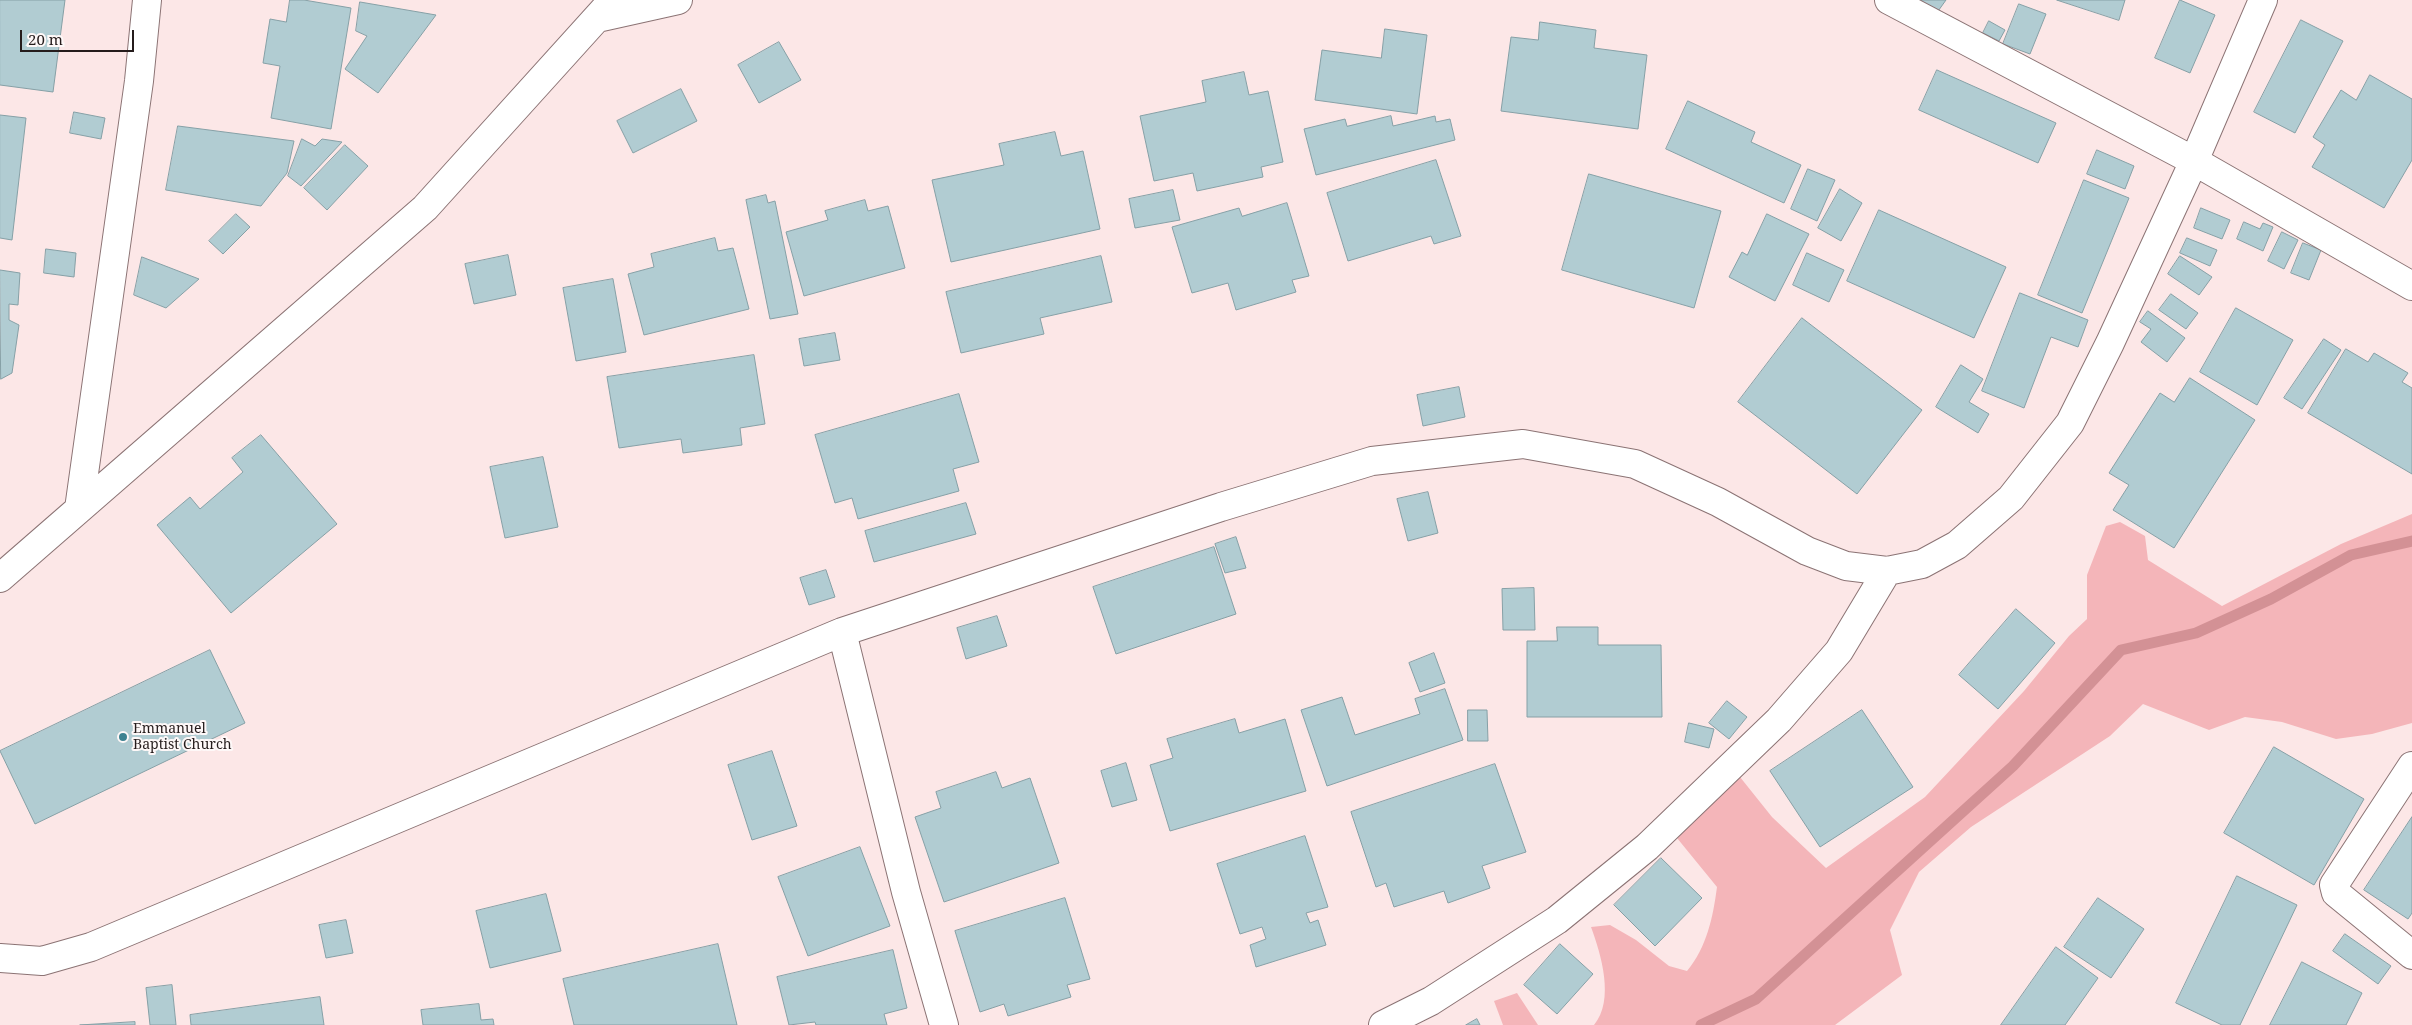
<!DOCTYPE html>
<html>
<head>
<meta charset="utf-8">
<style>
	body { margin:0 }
	#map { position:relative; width:2412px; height:1025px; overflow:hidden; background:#fce7e7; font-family:"Noto Serif",serif }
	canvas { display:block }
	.scale { position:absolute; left:20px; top:30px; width:114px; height:22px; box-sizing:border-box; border:2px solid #251c1c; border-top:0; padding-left:6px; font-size:15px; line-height:18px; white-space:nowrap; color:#251c1c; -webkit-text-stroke:4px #fef8f8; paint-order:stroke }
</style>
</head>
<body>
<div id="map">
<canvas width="2412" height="1025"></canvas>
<div class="scale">20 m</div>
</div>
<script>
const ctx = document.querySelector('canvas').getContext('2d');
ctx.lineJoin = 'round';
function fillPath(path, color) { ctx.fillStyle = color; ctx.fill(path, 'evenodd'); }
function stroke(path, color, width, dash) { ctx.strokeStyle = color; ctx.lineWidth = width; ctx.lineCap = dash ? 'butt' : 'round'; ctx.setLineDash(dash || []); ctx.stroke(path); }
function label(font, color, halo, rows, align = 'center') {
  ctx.font = font + ' "Noto Serif",serif'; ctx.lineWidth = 4; ctx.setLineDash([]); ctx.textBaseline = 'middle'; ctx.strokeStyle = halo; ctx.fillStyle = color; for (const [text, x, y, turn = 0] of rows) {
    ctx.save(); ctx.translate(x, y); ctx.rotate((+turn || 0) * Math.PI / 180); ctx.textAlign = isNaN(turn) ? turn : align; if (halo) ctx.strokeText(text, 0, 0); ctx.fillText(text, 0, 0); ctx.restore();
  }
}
fillPath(new Path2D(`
	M2412 514V723L2372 734 2336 739 2282 722 2245 717 2209 730 2143 704 2110 736 1971 827 1919 872 1890 930 1902 975 1835 1025H1594C1615 1000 1601 954 1591 927L1610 925 1636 940 1669 966 1687 971C1707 947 1713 917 1717 887L1677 838 1740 777 1772 817 1826 868 1925 797 2024 691 2069 636 2087 619V575L2106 526 2120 522 2145 536 2148 560 2222 606 2341 544Z
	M1517 993 1538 1025H1503L1494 1001Z`), '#f4b5b9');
stroke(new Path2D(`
	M1701 1025 1756 999 2013 766 2121 650 2196 633 2271 599 2351 555 2412 541`), '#d39195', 11);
const building = new Path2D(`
	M0 0H65L53 92 0 85Z
	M290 0H304L351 8 331 129 271 118 280 66 263 63 270 19 286 22Z
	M1918 0H1946L1936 14Z
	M2057 0H2125L2119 20Z
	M2180 0 2215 15 2190 73 2155 58Z
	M360 2 436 15 378 93 345 69 367 36 356 31Z
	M2019 4 2046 14 2030 54 2003 44Z
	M2301 20 2343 41 2295 133 2254 112Z
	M1989 21 2005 30 1999 41 1983 33Z
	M1540 22 1596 30 1594 48 1647 55 1638 129 1501 111 1511 37 1538 40Z
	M1385 29 1427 35 1417 114 1315 100 1322 50 1381 58Z
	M779 42 801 80 759 103 738 65Z
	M1937 70 2056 123 2038 163 1919 110Z
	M1244 72 1249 95 1268 91 1283 162 1261 167 1263 177 1197 191 1193 173 1154 181 1140 116 1206 102 1202 81Z
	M2370 75 2412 99V160L2384 208 2312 167 2325 145 2313 137 2341 90 2356 100Z
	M681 89 697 121 633 153 617 121Z
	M1688 101 1755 132 1751 142 1801 165 1784 203 1666 149Z
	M74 112 105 118 101 139 70 133Z
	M0 115 26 118 12 240 0 238Z
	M1391 116 1393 126 1435 116 1436 122 1450 119 1455 140 1316 175 1304 129 1345 119 1347 126Z
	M178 126 294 141 287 173 261 206 166 190Z
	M1055 132 1061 156 1083 151 1100 229 951 262 932 180 1004 165 999 144Z
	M302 139 315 146 322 139 342 142 301 186 288 176Z
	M345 145 368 166 327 210 304 188Z
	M2097 150 2134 166 2125 189 2087 174Z
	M1436 160 1461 236 1434 244 1431 236 1348 261 1327 193Z
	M1808 169 1835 180 1817 221 1791 209Z
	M1589 174 1721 211 1694 308 1562 270Z
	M2084 180 2129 198 2082 313 2038 295Z
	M1840 189 1862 203 1841 241 1818 228Z
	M1173 190 1180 220 1135 228 1129 199Z
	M766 195 768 203 775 201 798 314 770 319 746 200Z
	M865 200 868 211 888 206 905 268 804 296 786 232 828 220 825 211Z
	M1287 203 1309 276 1292 280 1296 292 1236 310 1228 283 1192 293 1172 227 1239 208 1242 216Z
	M2201 208 2230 220 2222 239 2194 228Z
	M1879 210 2006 267 1974 338 1847 281Z
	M236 214 250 227 223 254 209 241Z
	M1767 214 1809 234 1775 301 1729 277 1742 252 1747 255Z
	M2244 222 2260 229 2263 223 2273 227 2263 251 2237 239Z
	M2282 232 2298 240 2284 269 2268 261Z
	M715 238 718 251 733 248 749 309 644 335 628 274 654 267 651 254Z
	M2187 238 2217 250 2210 266 2180 253Z
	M2303 243 2321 250 2309 280 2291 273Z
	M46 249 76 253 74 277 44 273Z
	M1807 253 1844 270 1829 302 1793 285Z
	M508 255 516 295 474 304 465 264Z
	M1101 256 1112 302 1040 318 1044 334 961 353 946 292Z
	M2180 256 2212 277 2199 295 2168 274Z
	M142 257 199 279 166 308 134 295Z
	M0 270 20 273 18 305 9 304V320L19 325 12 373 1 379Z
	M613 279 626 352 576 361 563 288Z
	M2020 293 2088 320 2078 347 2051 337 2024 408 1982 391Z
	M2171 294 2198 313 2186 329 2159 310Z
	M2236 308 2293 340 2257 405 2200 372Z
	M2148 311 2185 338 2167 362 2141 342 2151 329 2140 322Z
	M1802 318 1922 410 1857 494 1738 402Z
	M835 333 840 360 804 366 799 339Z
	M2324 339 2341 350 2302 409 2284 398Z
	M2346 349 2368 362 2374 353 2408 373 2402 382 2412 388V474L2308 413Z
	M754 355 765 424 740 428 742 445 683 453 681 439 619 448 607 377Z
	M1961 365 1983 379 1969 402 1989 414 1978 433 1936 407Z
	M2190 378 2255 420 2174 548 2113 510 2129 485 2109 473 2160 393 2174 402Z
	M1459 387 1465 417 1423 426 1417 395Z
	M959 394 979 462 953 469 959 491 858 519 852 498 835 503 815 435Z
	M261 435 337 524 231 613 157 525 190 497 200 509 243 472 232 458Z
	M543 457 558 527 505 538 490 467Z
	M1428 492 1438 533 1408 541 1397 499Z
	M966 503 976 534 874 562 865 531Z
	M1236 537 1246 568 1225 573 1215 544Z
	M1214 547 1236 614 1116 654 1093 587Z
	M826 570 835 597 809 605 800 578Z
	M1534 588 1535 630H1503L1502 589Z
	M2016 609 2055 643 1998 709 1959 675Z
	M997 616 1007 646 966 659 957 628Z
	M1557 627H1598V645H1661L1662 717H1527V641H1557Z
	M210 650 245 723 35 824 0 751Z
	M1434 653 1445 683 1420 692 1409 663Z
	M1445 689 1463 740 1327 786 1301 710 1342 697 1355 735 1420 714 1415 699Z
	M1727 701 1747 717 1729 739 1709 723Z
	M1468 710H1487L1488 741H1468Z
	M1862 710 1913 787 1820 847 1770 771Z
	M1235 719 1239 733 1285 719 1306 791 1170 831 1150 765 1173 758 1167 739Z
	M1689 723 1714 729 1709 748 1685 742Z
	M2274 747 2364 799 2314 885 2224 833Z
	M772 751 797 826 752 840 728 765Z
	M1126 763 1137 800 1112 807 1101 771Z
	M1495 764 1526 852 1482 866 1490 888 1448 903 1444 891 1394 907 1386 883 1376 887 1351 812Z
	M996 772 1002 788 1030 778 1059 863 944 902 915 817 941 808 936 792Z
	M2412 817V913L2408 919 2364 890Z
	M1305 836 1328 907 1306 913 1310 923 1318 920 1326 945 1256 967 1250 945 1266 939 1262 927 1240 934 1217 864Z
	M860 847 890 926 808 956 778 877Z
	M1661 858 1702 898 1655 946 1614 905Z
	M2237 876 2297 905 2240 1025H2222L2176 1003Z
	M546 894 561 951 490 968 476 911Z
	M1065 898 1090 979 1067 985 1071 997 1008 1016 1004 1004 980 1012 955 931Z
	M2098 898 2144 929 2111 978 2064 947Z
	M346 920 353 953 326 958 319 925Z
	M2345 934 2391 966 2378 984 2333 951Z
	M718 944 737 1025H574L563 979Z
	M1560 944 1593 974 1557 1014 1524 985Z
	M2056 947 2098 978 2065 1025H2001Z
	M893 950 907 1008 884 1014 887 1025H816L815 1022 789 1025 777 977Z
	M2302 962 2362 993 2346 1025H2270Z
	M172 985 176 1025H150L146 988Z
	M320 997 324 1025H191L190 1015Z
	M479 1004 481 1020 493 1019 494 1025H423L421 1010Z
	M1477 1019 1480 1025H1466Z
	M135 1022V1025H80Z`);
fillPath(building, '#b1ccd2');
stroke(building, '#86a0a6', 1);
const minor = new Path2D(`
	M1889 0 2194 161 2412 286
	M597 18 678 0
	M79 509 139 81 147 0
	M0 578 425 208 613 0
	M842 632 906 892 944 1025
	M2412 766 2334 885 2336 893 2412 955
	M0 958 42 961 91 947 842 632 1221 507 1372 461 1523 444 1635 464 1718 502 1807 551 1846 566 1887 571 1922 564 1957 545 2011 498 2070 423 2110 343 2194 161 2263 0
	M1383 1025 1431 1001 1557 920 1647 847 1779 720 1839 651 1887 571`);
stroke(minor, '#8b7374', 30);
stroke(minor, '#fff', 28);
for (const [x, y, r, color] of [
	[123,737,5,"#3e8291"]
]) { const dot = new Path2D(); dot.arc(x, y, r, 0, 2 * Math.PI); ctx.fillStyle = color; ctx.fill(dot); stroke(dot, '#fef8f8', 2); }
label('14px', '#251c1c', '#fef8f8', [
	["Emmanuel",133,729],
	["Baptist Church",133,745]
], 'left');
</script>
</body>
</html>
